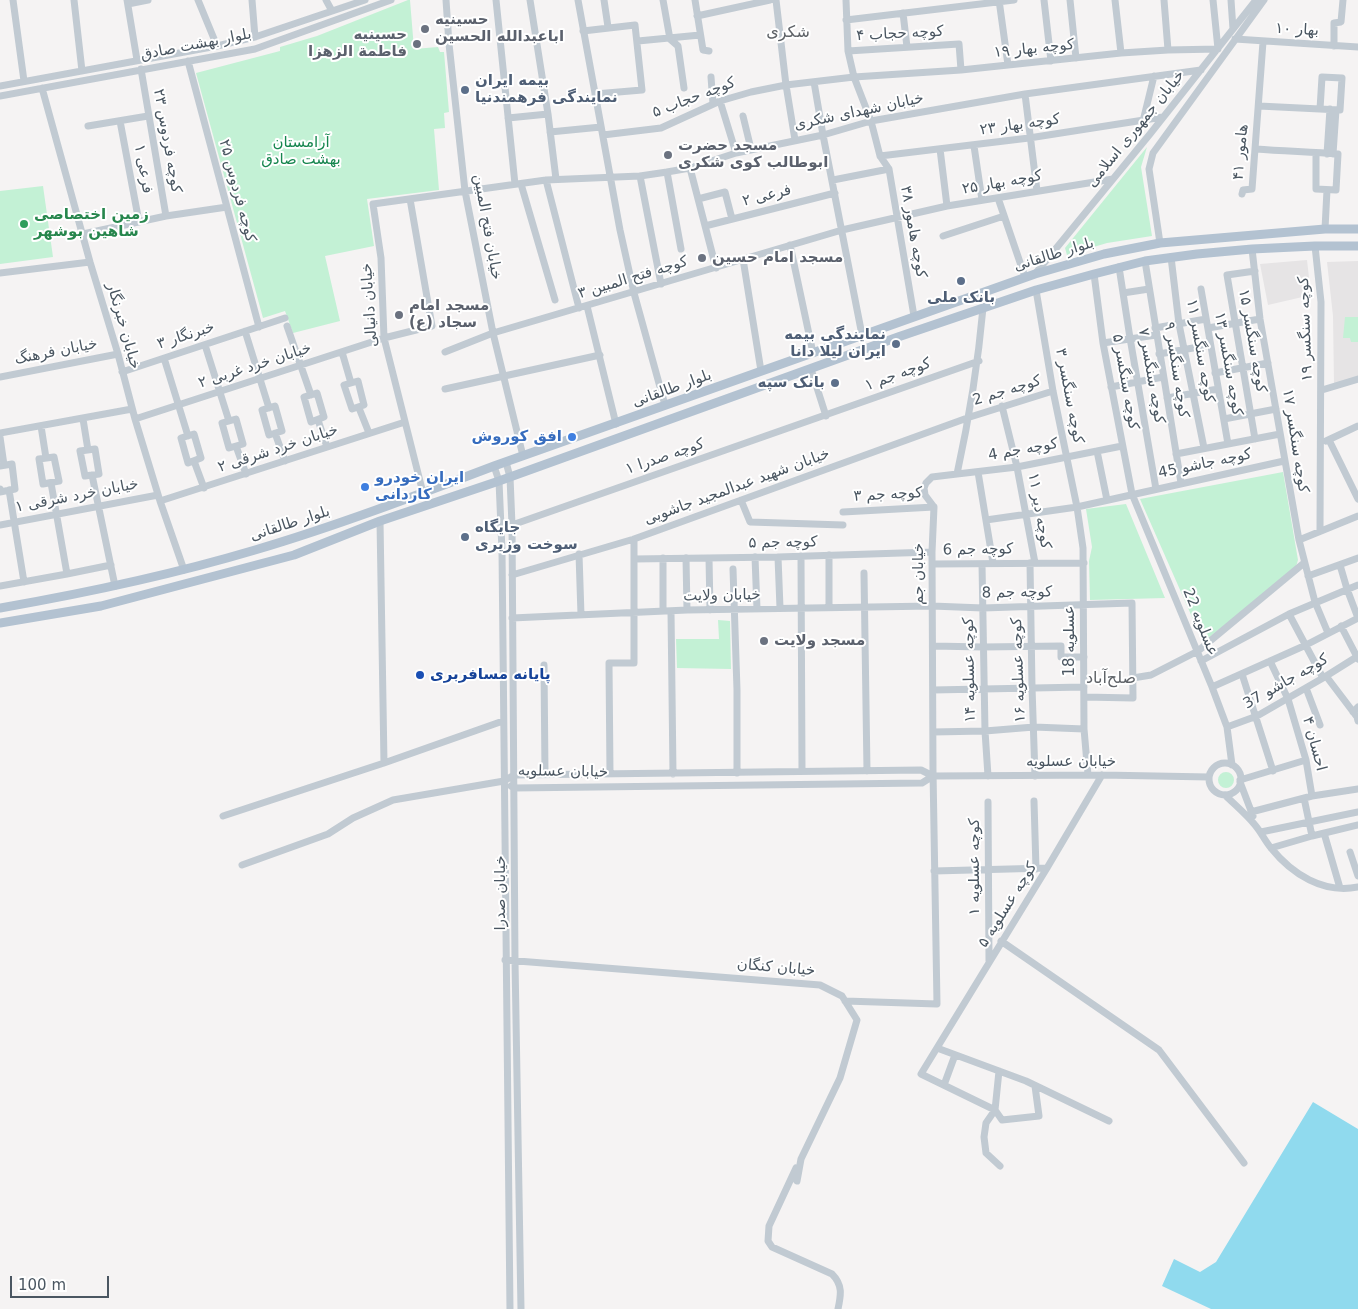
<!DOCTYPE html>
<html>
<head>
<meta charset="utf-8">
<style>
	body { margin:0 }
	#map { position:relative; width:1358px; height:1309px; overflow:hidden; background:#f5f3f3; font-family:"DejaVu Sans",sans-serif }
	canvas { display:block }
	.scale { position:absolute; left:10px; top:1276px; width:99px; height:22px; box-sizing:border-box; border:2px solid #4a5661; border-top:0; padding-left:6px; font-size:15px; line-height:18px; white-space:nowrap; color:#4a5661; -webkit-text-stroke:4px #fff; paint-order:stroke }
</style>
</head>
<body>
<div id="map">
<canvas width="1358" height="1309"></canvas>
<div class="scale">100 m</div>
</div>
<script>
const ctx = document.querySelector('canvas').getContext('2d');
ctx.lineJoin = 'round';
function fillPath(path, color) { ctx.fillStyle = color; ctx.fill(path, 'evenodd'); }
function stroke(path, color, width, dash) { ctx.strokeStyle = color; ctx.lineWidth = width; ctx.lineCap = dash ? 'butt' : 'round'; ctx.setLineDash(dash || []); ctx.stroke(path); }
function label(font, color, halo, rows, align = 'center') {
  ctx.font = font + ' "DejaVu Sans","Noto Naskh Arabic",sans-serif'; ctx.lineWidth = 4; ctx.setLineDash([]); ctx.textBaseline = 'middle'; ctx.strokeStyle = halo; ctx.fillStyle = color; for (const [text, x, y, turn = 0] of rows) {
    ctx.save(); ctx.translate(x, y); ctx.rotate((+turn || 0) * Math.PI / 180); ctx.textAlign = isNaN(turn) ? turn : align; if (halo) ctx.strokeText(text, 0, 0); ctx.fillText(text, 0, 0); ctx.restore();
  }
}
fillPath(new Path2D(`
	M1307 260 1311 295 1268 305 1260 264Z
	M1358 261V377L1334 384 1333 316 1327 262Z`), '#e6e4e5');
fillPath(new Path2D(`
	M408 0H410L414 49 438 47 440 52H444L449 112 444 113 445 128 434 129 439 190 367 199 374 246 325 256 340 321 293 333 285 311 263 318 196 73 280 51V47L317 36Z
	M1147 147 1141 167 1152 236 1107 243 1067 255 1065 248Z
	M43 186 53 257 0 264V191Z
	M1345 317H1358V342H1351L1350 338H1343Z
	M1283 472 1298 560 1295 570 1203 642 1140 499Z
	M1126 504 1165 598 1090 600 1089 561 1092 547 1086 509Z
	M718 620 730 621 731 669 677 668 676 639H719Z
	M1218 780a8 8 0 1 1 16 0a8 8 0 1 1-16 0Z`), '#c3f1d5');
fillPath(new Path2D(`
	M1313 1102 1358 1129V1309H1211L1162 1286 1174 1259 1200 1272 1216 1262Z`), '#90daee');
stroke(new Path2D(`
	M13 0 24 81
	M74 0 82 71
	M127 0 137 60
	M198 0 217 46
	M252 0 255 37
	M326 0 332 11
	M446 0 449 44 465 191 493 333 523 456
	M496 0 515 184
	M530 0 548 114 556 179
	M578 0 620 230 634 293 665 405
	M604 0 608 27
	M663 0 670 39
	M695 0 703 50 709 51
	M776 0 786 85 795 140
	M846 0 848 51 854 77 871 121 880 156 889 169 914 316
	M999 0 1008 65
	M1044 0 1051 61
	M1070 0 1076 58
	M1115 0 1121 53
	M1164 0 1168 50
	M1231 0 1233 29
	M128 4 148 0
	M903 13 907 47
	M697 16 770 0
	M846 20 1014 0
	M583 31 635 25 642 90 595 94
	M670 39 678 46 684 88
	M1235 39 1358 47
	M638 41 700 35
	M1334 46V23L1341 22 1343 0
	M848 51 959 44 961 70
	M188 61 259 327
	M141 69 166 216
	M711 77 713 104
	M814 82 823 135 862 335
	M0 86 217 46 255 37 365 0
	M42 88 90 262 118 354 135 419 160 501 184 570
	M1025 94 1037 191
	M0 96 255 49 391 0
	M720 101 736 153
	M1259 106 1340 110 1342 78 1322 77 1320 109
	M743 116 751 149
	M508 118 548 114
	M120 121 139 222
	M1143 121 1154 76
	M88 126 148 116
	M550 132 601 127
	M603 135 661 128 720 101 751 92 786 85 854 77 961 70 1121 53 1168 50 1218 49 1213 0
	M974 146 982 200
	M940 149 947 206
	M1256 149C1283 151 1310 152 1338 154L1336 190 1316 189V153
	M1327 154 1330 109
	M1333 154 1336 110
	M880 156 1029 138 1163 117
	M690 168 716 268
	M667 172 681 249
	M640 176 661 284
	M546 180 579 308
	M833 180 889 169
	M521 184 555 300
	M1242 194 1243 190 1252 189 1263 42
	M998 198 1025 277
	M698 199 725 192 732 219
	M705 226 835 193
	M1325 229 1327 190
	M83 234 166 216 227 207
	M943 236 1004 216
	M1160 243 1149 169 1153 153 1264 0
	M790 245 813 353
	M1315 246 1321 302 1320 531
	M1252 249 1260 319 1299 540 1315 602 1328 633
	M1171 257 1179 324 1204 448
	M743 259 761 371
	M1145 261 1181 483
	M1119 267 1130 338 1156 489
	M0 273 90 262
	M1035 274 1150 134 1256 0
	M1094 274 1103 343 1132 494 1212 687 1227 727 1232 765
	M1201 289 1228 444
	M1036 290 1053 391 1077 507 1083 548 1084 729 1088 775
	M1123 293 1149 289
	M587 306 616 424
	M287 326 311 395
	M1155 328 1206 319
	M1208 328 1260 319
	M245 331 269 408
	M1103 343 1156 335
	M205 345 229 421
	M342 352 351 383
	M445 352 493 333 842 230 947 206 1113 179
	M1159 354 1210 345
	M164 358 188 436
	M811 369 826 416
	M122 372 285 318
	M1215 373 1268 363
	M0 377 118 354
	M358 381 364 405 352 409 344 385Z
	M1111 387 1163 377
	M445 389 600 355
	M1322 390 1358 379
	M317 393 324 417 311 422 304 397Z
	M1167 398 1218 389
	M275 406 282 431 269 435 262 410Z
	M1002 406 1017 467 1035 563
	M359 408 369 433
	M83 419 88 450
	M135 419 384 338 432 326 410 199
	M236 419 243 444 229 448 222 423Z
	M1224 419 1276 409
	M318 420 327 447
	M41 426 46 458
	M0 433 132 409
	M275 433 285 461
	M194 434 201 458 188 463 181 438Z
	M0 437 4 465
	M1255 439 1227 275 1255 271
	M1329 440 1358 499
	M1326 441 1358 426
	M236 446 246 474
	M95 449 99 474 85 476 80 451Z
	M1097 451 1107 500
	M1176 454 1280 434
	M54 457 59 481 43 484 39 459Z
	M194 461 204 488
	M506 462 510 477 512 525 515 961 521 1309
	M0 466 12 464 15 489 0 492V489
	M494 466 499 481 502 551 510 1309
	M978 472 993 563
	M957 474 1017 467 1122 446
	M92 475 115 586
	M51 483 67 574
	M9 490 24 582
	M423 493 384 338 381 258 373 204 546 180 640 176 667 172 690 168 736 153 823 135 871 121 1025 94 1201 70
	M741 500 750 522 843 525
	M160 501 405 422
	M843 512 934 507
	M986 520 1077 507 1284 461
	M380 521 384 763 503 721
	M0 525 158 495
	M512 525 979 361
	M1299 540 1358 516
	M579 554 581 615
	M829 555V607
	M801 556 802 771
	M755 557 757 609
	M778 557 780 608
	M686 558 687 610
	M709 558 710 610
	M634 559 778 557 932 552
	M1030 563 1032 687 1035 776
	M932 564 1084 563
	M982 564 985 731 988 776
	M1340 565 1347 589 1358 618
	M733 569 737 690V773
	M864 573 867 771
	M512 575 634 539 970 417 1053 391
	M1308 576 1358 558
	M0 586 67 574 111 565
	M663 611V558
	M671 611 673 774
	M1289 614 1323 678
	M512 618 687 610 932 606 983 608 1132 603 1133 698 1084 697
	M1341 626 1358 659
	M933 646 983 647 1061 646V657H1084
	M1201 661 1289 614 1358 585
	M1270 661 1288 699 1306 760 1312 796
	M544 665 545 774
	M1242 674 1273 771
	M1326 676 1357 717 1358 721
	M1133 678 1151 675 1198 651 1304 563
	M1212 687 1306 645 1358 618
	M1306 688 1320 725
	M933 690 1084 687
	M1353 712 1358 707
	M1227 727 1257 716 1323 678 1358 656
	M933 732 985 731 1034 727 1084 729
	M1209 779a16 16 0 1 1 32 0a16 16 0 1 1-32 0Z
	M610 774 609 663H634V539
	M1240 780 1306 760
	M1240 782 1253 816
	M511 786 514 788 922 783 933 776
	M1225 795C1235 805 1246 814 1255 825 1261 832 1265 841 1271 848 1292 874 1323 894 1358 887
	M1304 798 1312 836
	M1034 801 1036 869
	M988 802 989 961
	M1251 812 1312 796 1358 789
	M223 816 384 763
	M1261 832 1358 812
	M1324 833 1340 888
	M1271 848 1312 836 1358 825
	M1350 852 1358 876
	M242 865 328 834 353 818 393 800 504 781 514 775 921 770 933 776 1102 775 1209 777
	M934 871 1047 868
	M1001 941 1159 1050 1244 1163
	M505 960 820 985 842 996 857 1020 840 1078 801 1159 797 1181
	M845 1001 937 1004 933 771 932 552 934 507 925 495 924 488 926 483 932 477 957 474C969 419 978 364 983 308
	M937 1048 1026 1081 1109 1121
	M999 1071 995 1110 986 1123 984 1137 986 1153 1000 1166
	M944 1085 955 1055
	M1035 1086 1039 1116 1002 1120 995 1110 921 1074 1047 868 1102 775
	M796 1168 769 1226 768 1241 772 1247 832 1274C843 1285 841 1295 838 1309`), '#c1cad2', 7);
stroke(new Path2D(`
	M0 608C86 593 171 575 255 550 336 526 415 496 494 466L1035 274 1104 254 1160 243 1325 229H1358
	M0 623 101 606 294 555 380 521 499 481 898 337 1036 290 1094 274 1145 261 1197 254 1252 249 1315 246H1358`), '#b3c2d1', 9);
for (const [x, y, r, color] of [
	[425,29,5,"#6b7280"],
	[417,44,5,"#6b7280"],
	[465,90,5,"#5c6f8a"],
	[668,155,5,"#6b7280"],
	[24,224,5,"#2e9e5b"],
	[702,258,5,"#6b7280"],
	[961,281,5,"#5c6f8a"],
	[399,315,5,"#6b7280"],
	[896,344,5,"#5c6f8a"],
	[835,383,5,"#5c6f8a"],
	[572,437,5,"#3f7fe0"],
	[365,487,5,"#3f7fe0"],
	[465,537,5,"#5c6f8a"],
	[764,641,5,"#6b7280"],
	[420,675,5,"#1a4fb4"]
]) { const dot = new Path2D(); dot.arc(x, y, r, 0, 2 * Math.PI); ctx.fillStyle = color; ctx.fill(dot); stroke(dot, '#fff', 2); }
label('bold 15px', '#5b616d', '#fff', [
	["حسینیه",435,20],
	["اباعبدالله الحسین",435,37],
	["حسینیه",407,35,"right"],
	["فاطمة الزهزا",407,52,"right"],
	["مسجد حضرت",678,146],
	["ابوطالب کوی شکری",678,163],
	["مسجد امام حسین",712,258],
	["مسجد امام",409,306],
	["سجاد (ع)",409,323],
	["مسجد ولایت",774,641]
], 'left');
label('15px', '#4a5661', '#fff', [
	["بهار ۱۰",1297,30,3],
	["کوچه حجاب ۴",900,34,-3],
	["بلوار بهشت صادق",196,45,-11],
	["کوچه بهار ۱۹",1034,49,-6],
	["کوچه حجاب ۵",694,98,-21],
	["خیابان شهدای شکری",859,112,-12],
	["کوچه بهار ۲۳",1020,125,-8],
	["خیابان جمهوری اسلامی",1136,129,-51],
	["کوچه فردوس ۲۳",167,141,80],
	["هامور ۴۱",1241,152,-85],
	["فرعی ۱",143,169,80],
	["کوچه بهار ۲۵",1002,183,-10],
	["کوچه فردوس ۲۵",237,191,75],
	["فرعی ۲",767,196,-14],
	["خیابان فتح المبین",487,227,80],
	["کوچه هامور ۳۸",913,232,80],
	["بلوار طالقانی",1054,255,-17],
	["کوچه فتح المبین ۳",633,278,-17],
	["خیابان دانیالی",370,305,-94],
	["خیابان خبرنگار",123,326,74],
	["کوچه سنگسر ۱۹",1306,329,-92],
	["خبرنگار ۳",186,336,-18],
	["کوچه سنگسر ۱۵",1252,341,80],
	["کوچه سنگسر ۱۱",1200,351,80],
	["خیابان فرهنگ",56,352,-11],
	["کوچه سنگسر ۱۳",1228,364,80],
	["خیابان خرد غربی ۲",255,366,-18],
	["کوچه سنگسر ۹",1176,370,81],
	["کوچه جم ۱",898,375,-20],
	["کوچه سنگسر ۷",1151,376,80],
	["کوچه سنگسر ۵",1125,382,80],
	["بلوار طالقانی",672,389,-20],
	["کوچه جم 2",1007,391,-17],
	["کوچه سنگسر ۳",1069,396,79],
	["کوچه سنگسر ۱۷",1295,441,81],
	["خیابان خرد شرقی ۲",278,449,-18],
	["کوچه جم 4",1023,450,-10],
	["کوچه صدرا ۱",665,457,-19],
	["کوچه جاشو 45",1205,464,-12],
	["خیابان شهید عبدالمجید جاشویی",737,487,-20],
	["کوچه جم ۳",888,495,-3],
	["خیابان خرد شرقی ۱",77,496,-11],
	["کوچه دیر ۱۱",1039,511,80],
	["بلوار طالقانی",290,524,-18],
	["کوچه جم ۵",783,543,-1],
	["کوچه جم 6",978,550,-1],
	["خیابان جم",919,574,-90],
	["کوچه جم 8",1017,593,-1],
	["خیابان ولایت",722,596,-1],
	["عسلویه 22",1200,622,68],
	["عسلویه 18",1070,641,-90],
	["کوچه عسلویه ۱۴",970,670,-91],
	["کوچه عسلویه ۱۶",1019,670,-92],
	["کوچه جاشو 37",1286,682,-30],
	["احسان ۴",1314,744,75],
	["خیابان عسلویه",1071,762],
	["خیابان عسلویه",563,772,1],
	["کوچه عسلویه ۱",975,867,-90],
	["خیابان صدرا",501,893,-90],
	["کوچه عسلویه ۵",1008,905,-58],
	["خیابان کنگان",776,968,5]
]);
label('bold 15px', '#4e5e75', '#fff', [
	["بیمه ایران",475,81],
	["نمایندگی فرهمندنیا",475,98],
	["بانک ملی",961,298,"center"],
	["نمایندگی بیمه",886,335,"right"],
	["ایران لیلا دانا",886,352,"right"],
	["بانک سپه",825,383,"right"],
	["جایگاه",475,528],
	["سوخت وزیری",475,545]
], 'left');
label('15px', '#17864f', '#fff', [
	["آرامستان",301,143],
	["بهشت صادق",301,160]
]);
label('bold 15px', '#27864d', '#fff', [
	["زمین اختصاصی",34,215],
	["شاهین بوشهر",34,232]
], 'left');
label('bold 15px', '#366cbe', '#fff', [
	["افق کوروش",562,437],
	["ایران خودرو",375,478,"left"],
	["کاردانی",375,495,"left"]
], 'right');
label('bold 15px', '#164399', '#fff', [
	["پایانه مسافربری",430,675]
], 'left');
label('16px', '#5f6368', '#fff', [
	["شکری",788,33],
	["صلح‌آباد",1111,679]
]);
</script>
</body>
</html>
